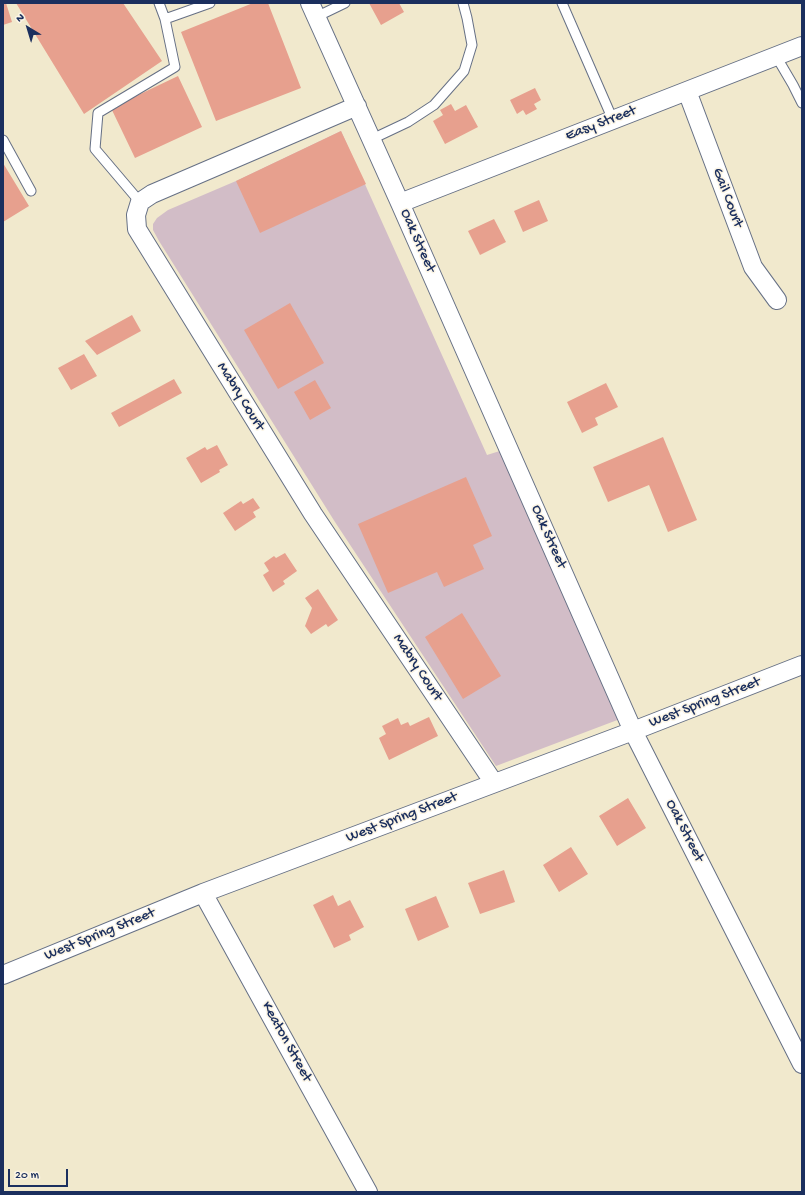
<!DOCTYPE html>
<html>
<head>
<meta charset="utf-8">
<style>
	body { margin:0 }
	#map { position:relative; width:805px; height:1195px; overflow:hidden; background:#f1e9cd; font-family:"Gochi Hand",sans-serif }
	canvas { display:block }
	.frame { position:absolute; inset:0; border:4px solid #1b2f5e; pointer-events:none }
	.north { position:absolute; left:8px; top:8px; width:40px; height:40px; -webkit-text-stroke:3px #fcf5e5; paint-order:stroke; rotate:322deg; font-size:11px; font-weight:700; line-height:16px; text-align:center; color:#1b2f5e }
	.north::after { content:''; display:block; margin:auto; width:14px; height:18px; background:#1b2f5e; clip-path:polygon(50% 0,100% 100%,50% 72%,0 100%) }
	.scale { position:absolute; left:8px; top:1169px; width:60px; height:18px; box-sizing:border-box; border:2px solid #1b2f5e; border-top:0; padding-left:5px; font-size:12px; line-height:14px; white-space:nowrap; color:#1b2f5e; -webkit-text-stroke:3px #fcf5e5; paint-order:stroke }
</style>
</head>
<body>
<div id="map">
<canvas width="805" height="1195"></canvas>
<div class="frame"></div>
<div class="north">N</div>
<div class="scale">20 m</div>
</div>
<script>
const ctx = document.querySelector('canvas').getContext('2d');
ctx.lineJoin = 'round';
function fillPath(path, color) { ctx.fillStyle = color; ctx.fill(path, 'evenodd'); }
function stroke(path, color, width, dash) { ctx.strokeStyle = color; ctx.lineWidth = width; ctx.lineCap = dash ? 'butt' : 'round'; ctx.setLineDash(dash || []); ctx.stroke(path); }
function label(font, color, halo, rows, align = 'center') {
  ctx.font = font + ' "Gochi Hand",sans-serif'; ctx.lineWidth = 3; ctx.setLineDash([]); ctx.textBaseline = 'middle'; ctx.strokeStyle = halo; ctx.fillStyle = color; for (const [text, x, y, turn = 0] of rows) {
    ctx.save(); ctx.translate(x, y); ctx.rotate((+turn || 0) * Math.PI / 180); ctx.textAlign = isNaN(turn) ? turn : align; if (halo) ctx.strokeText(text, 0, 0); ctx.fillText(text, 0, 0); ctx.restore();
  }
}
fillPath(new Path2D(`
	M341 131 487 455 503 450 620 719 496 766 335 522 159 241 153 230V224L157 218 168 210 236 181Z`), '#d2bdc7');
fillPath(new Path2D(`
	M3 3H6L12 22 3 25Z
	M16 3H123L162 61 84 114Z
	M253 3H268L301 88 216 121 181 32Z
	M369 3H399L404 12 381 25Z
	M178 76 202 127 135 158 111 108Z
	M535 88 541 100 534 104 537 109 526 115 523 110 517 114 510 100Z
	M451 104 455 111 466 105 478 127 445 144 433 121 443 115 440 110Z
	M341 131 366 184 260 233 236 181Z
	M3 163 29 206 3 222Z
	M539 200 548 221 523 232 514 211Z
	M494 219 506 242 480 255 468 231Z
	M290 303 324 363 278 389 244 330Z
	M132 315 141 331 97 355 85 341Z
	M84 354 97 376 71 390 58 368Z
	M174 379 182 393 119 427 111 413Z
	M315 380 331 408 310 420 294 392Z
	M606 383 618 407 595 418 598 425 582 433 567 402Z
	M663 437 697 520 668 532 649 485 608 502 593 467Z
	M217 445 228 465 219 470 220 472 201 483 186 458 205 447 207 450Z
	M466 477 492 536 473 545 484 569 444 587 437 572 388 593 358 524Z
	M253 498 260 508 253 512 256 517 235 531 223 513 241 501 243 504Z
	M285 553 297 571 283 581 285 584 273 592 263 575 269 571 264 563 274 556 276 558Z
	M318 589 338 620 328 627 326 624 311 634 305 626 312 608 305 598Z
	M462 613 501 676 463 699 425 637Z
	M429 717 438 736 389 760 379 738 386 734 382 726 398 718 401 725 408 722 410 726Z
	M628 798 646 828 617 846 599 816Z
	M571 847 588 874 559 892 543 865Z
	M504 870 515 902 480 914 468 883Z
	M333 895 338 906 350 900 364 927 349 935 351 940 334 948 313 905Z
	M436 896 449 927 418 941 405 909Z`), '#e7a08e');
const lane = new Path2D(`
	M159 3 165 19 210 3
	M562 3 613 120
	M316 17 345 3
	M776 56 793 85 802 103
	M372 139 408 122 434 105 464 71 472 45 467 18 463 3
	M3 140 31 191
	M140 202 95 149 98 113 175 67 165 19`);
const street = new Path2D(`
	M310 3 400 203 633 731 802 1064
	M687 91 753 267 777 300
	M357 106 152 194 140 202 136 215 137 229 313 514 494 783
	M400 203 802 46
	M203 893 368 1192
	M3 975 203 893 633 731 802 665`);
stroke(lane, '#667085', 11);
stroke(street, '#667085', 20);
stroke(lane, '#fff', 9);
stroke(street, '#fff', 18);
label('15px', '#1b2f5e', '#fcf5e5', [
	["Easy Street",601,124,-21],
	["Gail Court",727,198,69],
	["Oak Street",417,241,66],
	["Mabry Court",240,397,58],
	["Oak Street",548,537,66],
	["Mabry Court",417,668,56],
	["West Spring Street",705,703,-21],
	["West Spring Street",402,818,-21],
	["Oak Street",684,831,63],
	["West Spring Street",100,935,-22],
	["Keaton Street",286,1042,61]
]);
</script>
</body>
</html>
